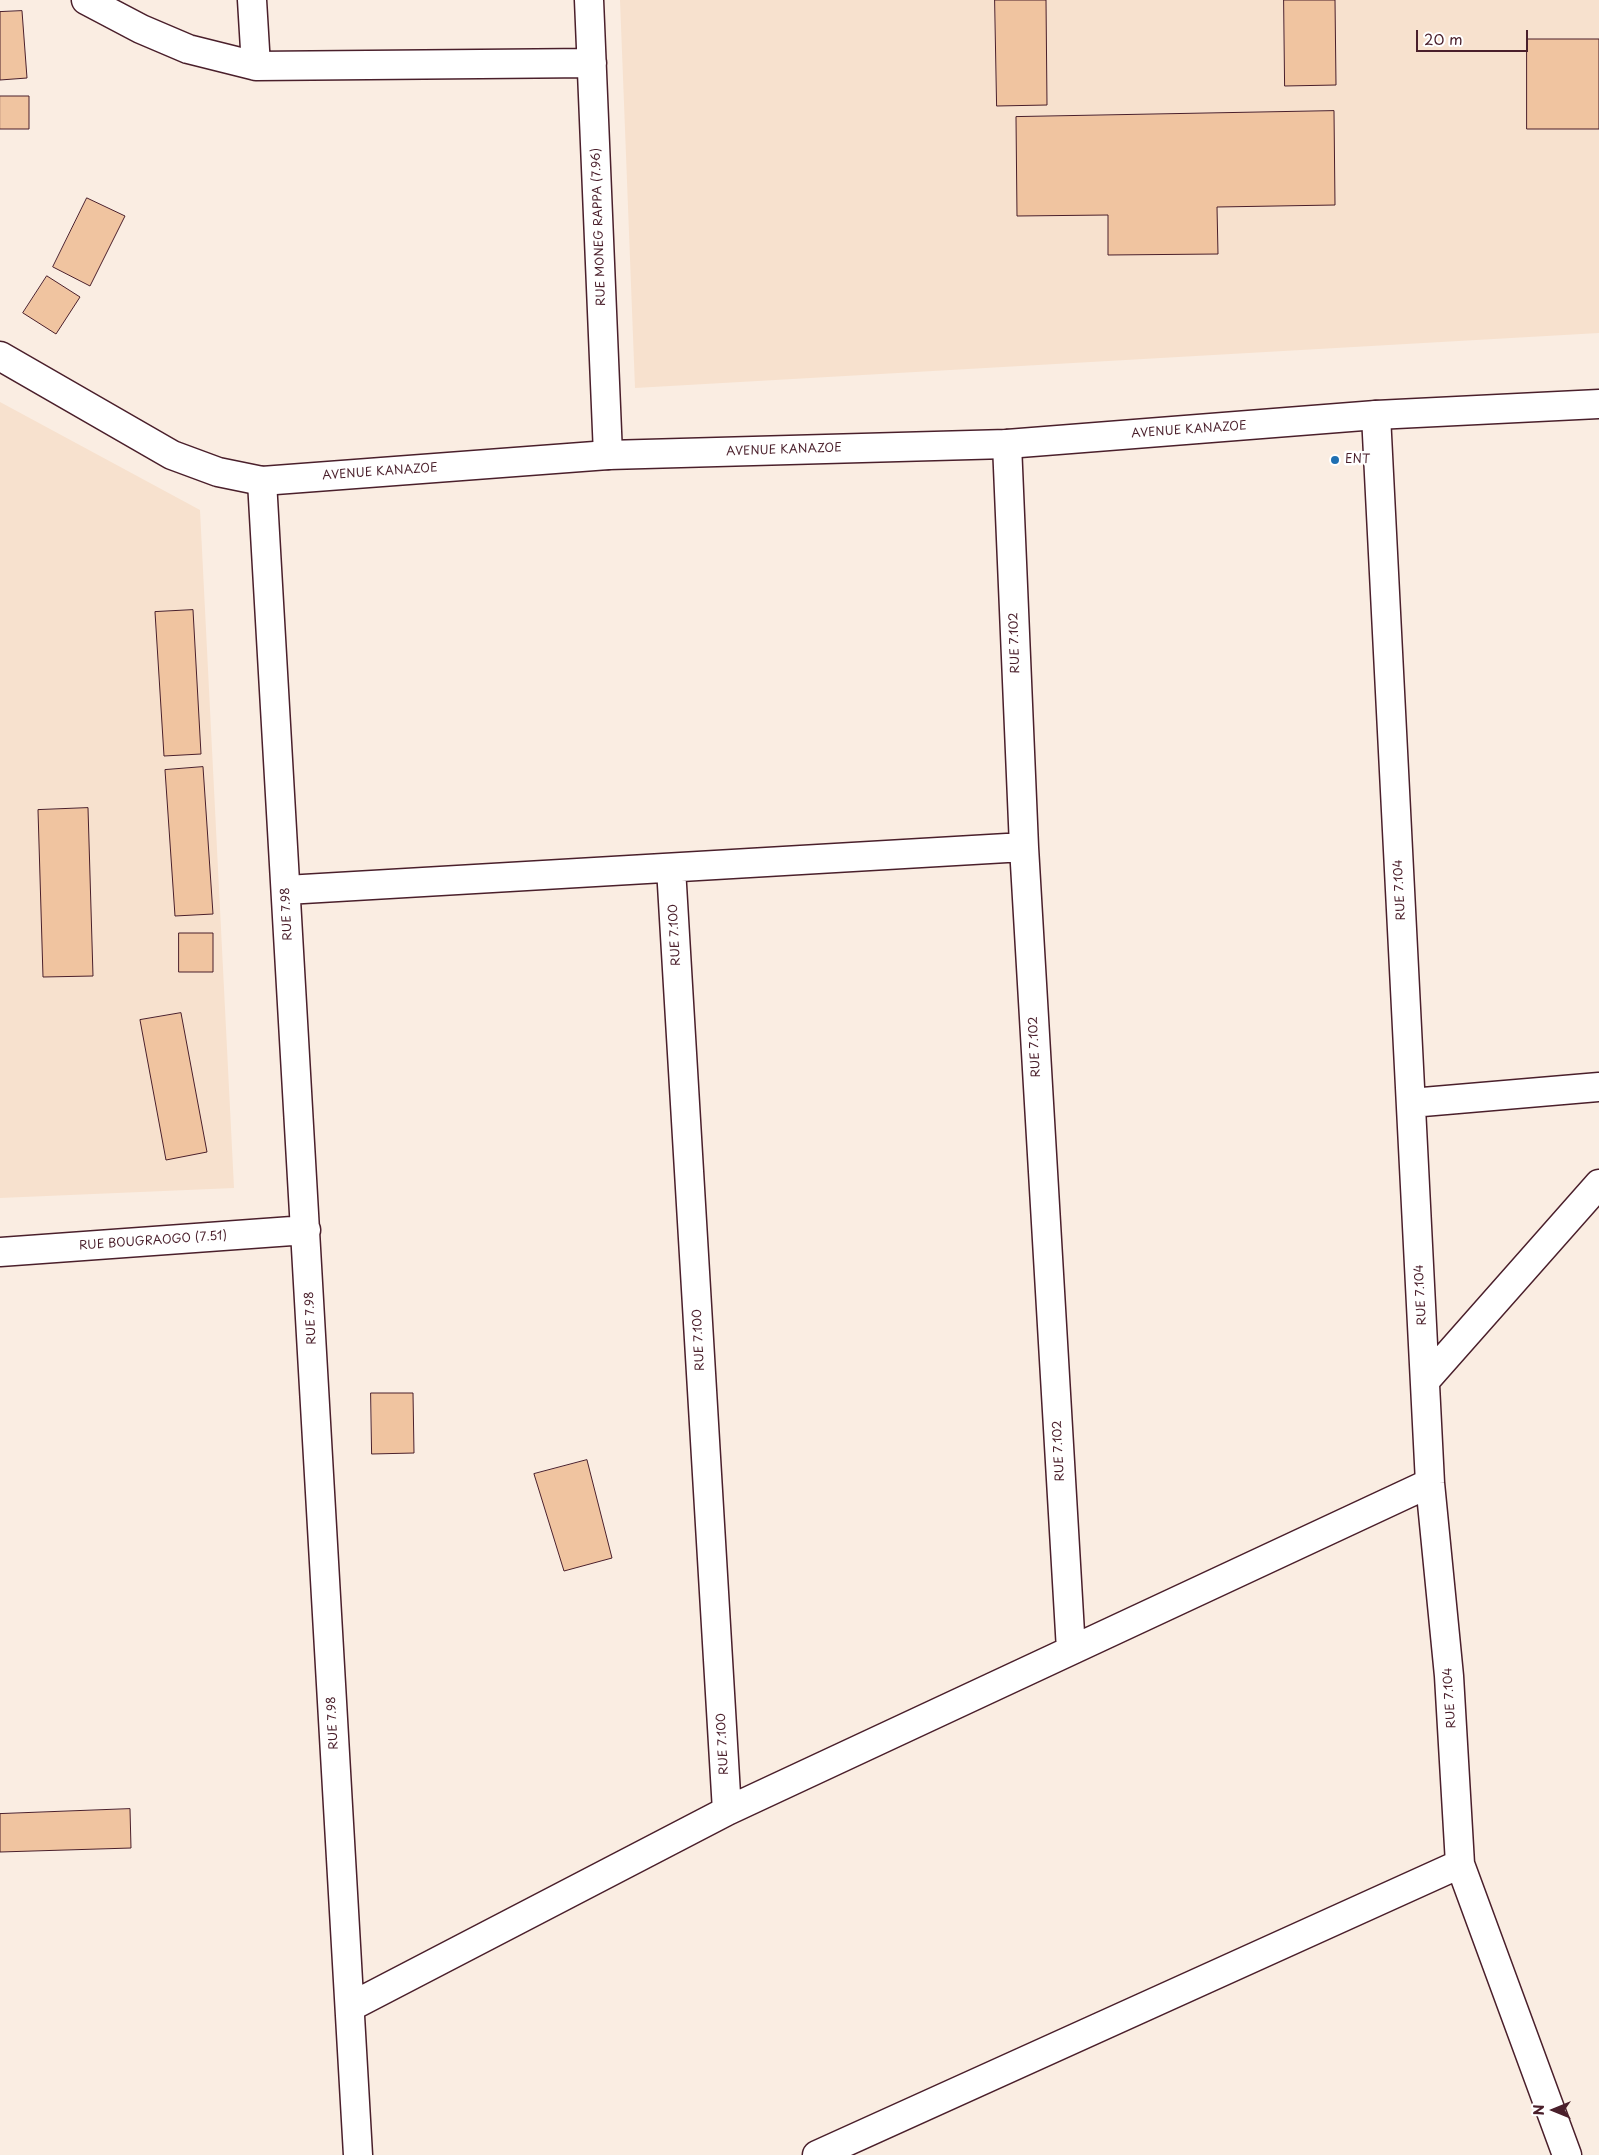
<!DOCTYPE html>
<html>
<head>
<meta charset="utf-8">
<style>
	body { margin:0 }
	#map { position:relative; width:1599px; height:2155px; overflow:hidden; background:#faede2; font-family:"Playpen Sans",sans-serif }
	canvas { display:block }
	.north { position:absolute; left:1529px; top:2085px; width:50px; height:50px; -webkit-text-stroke:4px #fff; paint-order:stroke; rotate:270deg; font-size:14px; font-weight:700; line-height:20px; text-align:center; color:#4a1f2b }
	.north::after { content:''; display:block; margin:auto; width:18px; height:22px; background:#4a1f2b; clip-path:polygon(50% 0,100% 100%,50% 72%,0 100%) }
	.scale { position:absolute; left:1416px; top:30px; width:112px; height:22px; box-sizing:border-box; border:2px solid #4a1f2b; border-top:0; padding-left:6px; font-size:15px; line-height:18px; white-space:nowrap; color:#4a1f2b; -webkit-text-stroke:4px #fff; paint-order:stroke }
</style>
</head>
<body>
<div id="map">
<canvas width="1599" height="2155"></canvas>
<div class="north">N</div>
<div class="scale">20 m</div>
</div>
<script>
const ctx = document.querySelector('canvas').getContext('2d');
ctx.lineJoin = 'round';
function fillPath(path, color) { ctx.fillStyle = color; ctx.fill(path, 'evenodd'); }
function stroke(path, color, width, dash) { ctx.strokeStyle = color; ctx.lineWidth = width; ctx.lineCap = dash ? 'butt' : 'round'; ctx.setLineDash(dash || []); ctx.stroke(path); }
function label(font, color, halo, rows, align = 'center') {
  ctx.font = font + ' "Playpen Sans",sans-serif'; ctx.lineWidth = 5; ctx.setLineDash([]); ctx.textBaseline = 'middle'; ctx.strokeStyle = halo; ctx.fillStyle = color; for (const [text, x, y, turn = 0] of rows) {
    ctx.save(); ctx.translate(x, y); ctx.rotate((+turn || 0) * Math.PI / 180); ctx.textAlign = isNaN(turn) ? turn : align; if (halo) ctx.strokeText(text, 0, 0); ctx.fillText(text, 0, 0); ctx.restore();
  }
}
fillPath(new Path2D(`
	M620 0H1599V333L635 388Z
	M0 402 200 510 234 1188 0 1198Z`), '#f7e1ce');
const building = new Path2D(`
	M995 0H1046L1047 105 997 106Z
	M1284 0H1335L1336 85 1285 86Z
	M22 11 27 78 0 80V12Z
	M1527 39H1599V129H1527Z
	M0 96H29V129H0Z
	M1334 111 1335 205 1217 207 1218 254 1108 255V215L1017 216 1016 117Z
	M87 198 125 216 90 286 53 267Z
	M47 276 80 297 56 334 23 313Z
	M193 610 201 754 164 756 155 612Z
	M203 767 213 914 175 916 165 770Z
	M88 808 93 976 43 977 38 810Z
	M179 933H213V972H179Z
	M181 1013 207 1152 166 1160 140 1020Z
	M371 1393H413L414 1453 372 1454Z
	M587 1460 612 1558 564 1571 534 1474Z
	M130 1809 131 1848 0 1852V1814Z`);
fillPath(building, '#f0c4a0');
stroke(building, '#4a1f2b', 1);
const street = new Path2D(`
	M86 0 141 29 188 49 256 66 592 63
	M252 0 256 66
	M589 0 608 455
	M1376 415 1430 1483 1449 1676 1460 1864 1567 2155
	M1007 444 1024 847 1071 1650
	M262 481 358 2155
	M671 868 727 1811
	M286 890 1024 847
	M1411 1103 1599 1087
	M0 1252 306 1230
	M1425 1381 1599 1184
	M350 2007 727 1811 1430 1483
	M817 2155 1460 1864`);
const secondary = new Path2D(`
	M0 356 172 455 218 472 262 481 608 455 1007 444 1376 415 1599 404`);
stroke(street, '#4a1f2b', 31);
stroke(secondary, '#4a1f2b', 31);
stroke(street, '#fff', 28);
stroke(secondary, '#fff', 28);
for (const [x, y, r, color] of [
	[1335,460,5,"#1f6fb2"]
]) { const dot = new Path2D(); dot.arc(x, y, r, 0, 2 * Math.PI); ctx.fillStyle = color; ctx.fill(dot); stroke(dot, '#fff', 2); }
label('12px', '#4a1f2b', '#fff', [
	["RUE MONEG RAPPA (7.96)",599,227,-92],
	["AVENUE KANAZOE",1189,430,-4],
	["AVENUE KANAZOE",784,450,-2],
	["AVENUE KANAZOE",380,472,-4],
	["RUE 7.102",1015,643,-92],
	["RUE 7.104",1400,890,-93],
	["RUE 7.98",287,914,-93],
	["RUE 7.100",675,935,-93],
	["RUE 7.102",1035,1047,-93],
	["RUE BOUGRAOGO (7.51)",153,1241,-4],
	["RUE 7.104",1421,1295,-93],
	["RUE 7.98",311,1318,-93],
	["RUE 7.100",699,1340,-93],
	["RUE 7.102",1059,1451,-93],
	["RUE 7.104",1450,1698,-94],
	["RUE 7.98",333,1723,-93],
	["RUE 7.100",723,1744,-93]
]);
label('12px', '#4a1f2b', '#fff', [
	["ENT",1345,460]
], 'left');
</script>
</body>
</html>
